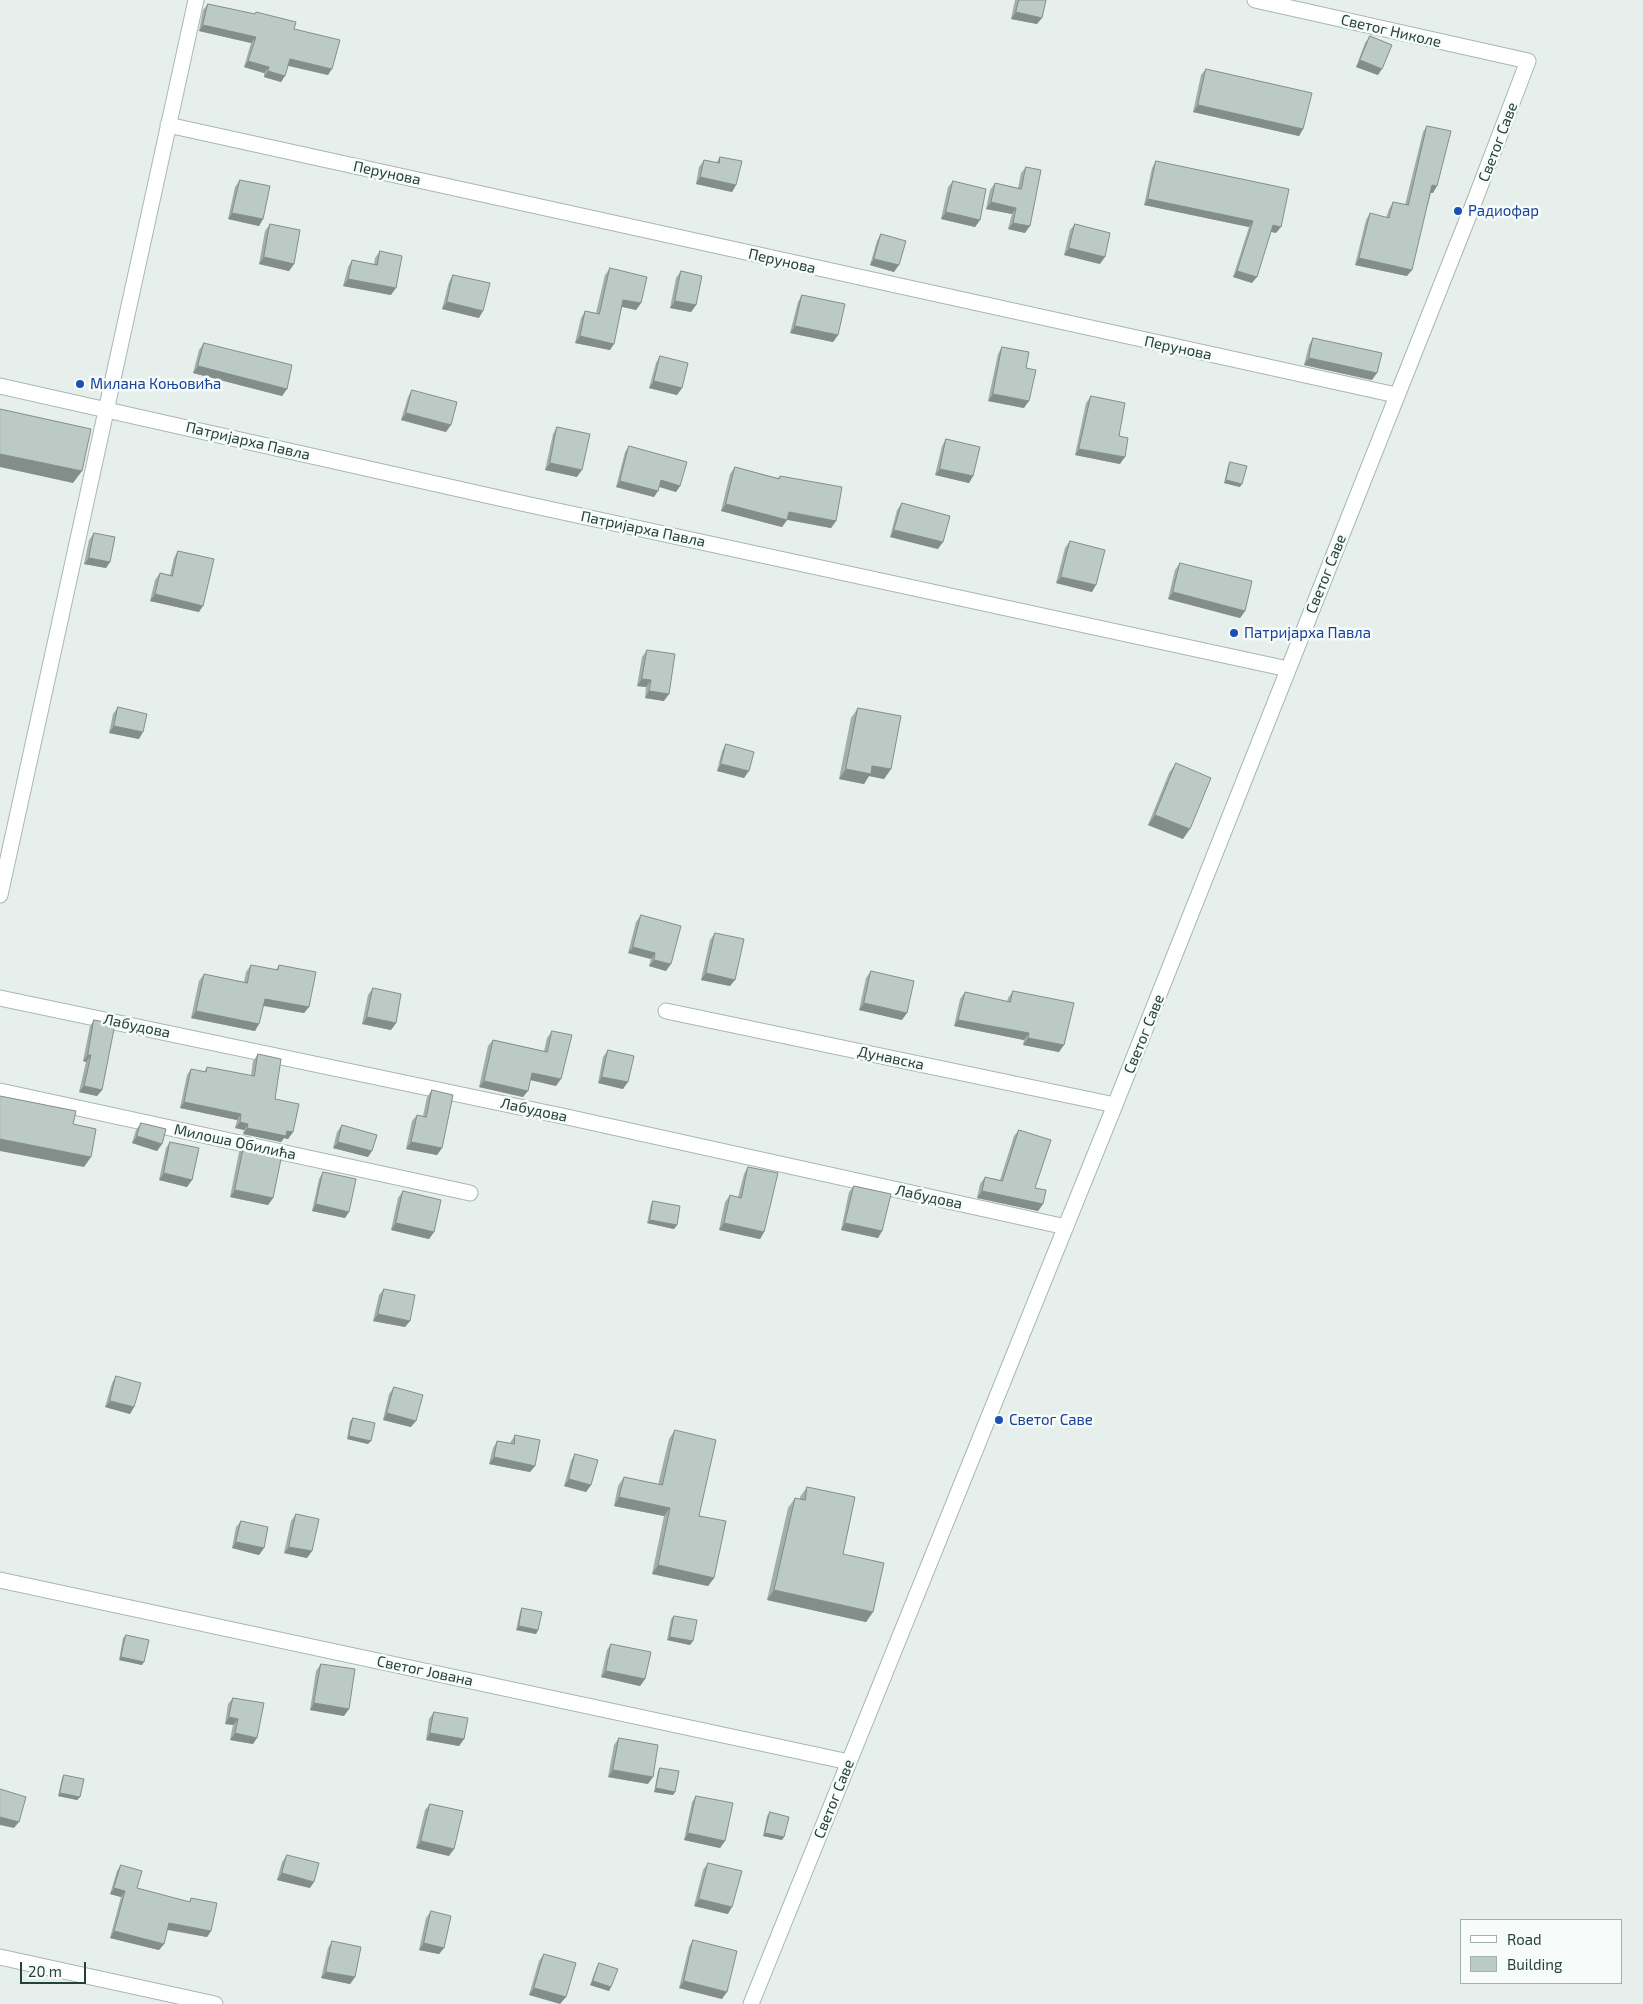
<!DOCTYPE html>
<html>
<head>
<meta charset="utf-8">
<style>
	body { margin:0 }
	#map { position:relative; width:1643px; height:2004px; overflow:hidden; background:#e6efeb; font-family:"Exo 2",sans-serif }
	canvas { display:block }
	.legend { position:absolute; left:1460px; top:1919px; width:162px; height:65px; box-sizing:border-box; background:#f7fbf9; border:1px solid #a3b1ad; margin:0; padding:6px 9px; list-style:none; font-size:15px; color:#24423a }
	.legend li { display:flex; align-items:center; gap:10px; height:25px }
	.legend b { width:25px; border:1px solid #a3b1ad }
	.scale { position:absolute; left:20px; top:1962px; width:66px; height:22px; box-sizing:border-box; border:2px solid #24423a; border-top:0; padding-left:6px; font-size:15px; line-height:18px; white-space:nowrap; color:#24423a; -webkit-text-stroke:4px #f7fbf9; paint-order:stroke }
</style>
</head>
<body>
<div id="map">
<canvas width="1643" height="2004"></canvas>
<ul class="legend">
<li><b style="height:6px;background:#fff"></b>Road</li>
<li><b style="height:14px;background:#bbcac4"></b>Building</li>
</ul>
<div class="scale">20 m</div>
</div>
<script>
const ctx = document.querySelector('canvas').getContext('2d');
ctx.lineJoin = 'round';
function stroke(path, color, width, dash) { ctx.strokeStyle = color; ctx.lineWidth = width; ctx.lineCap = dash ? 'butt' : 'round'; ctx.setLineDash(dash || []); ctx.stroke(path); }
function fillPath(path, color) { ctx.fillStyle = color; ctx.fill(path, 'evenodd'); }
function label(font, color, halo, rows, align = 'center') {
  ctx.font = font + ' "Exo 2",sans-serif'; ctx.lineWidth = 5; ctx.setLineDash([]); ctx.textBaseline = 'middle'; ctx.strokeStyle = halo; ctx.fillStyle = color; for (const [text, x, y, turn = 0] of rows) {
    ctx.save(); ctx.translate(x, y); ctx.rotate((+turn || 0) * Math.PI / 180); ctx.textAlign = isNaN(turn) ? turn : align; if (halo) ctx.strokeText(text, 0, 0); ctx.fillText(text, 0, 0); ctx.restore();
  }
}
const minor = new Path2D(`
	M168 125 1396 395
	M0 386 521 503 1288 669
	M0 895 196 0
	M0 998 567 1117 1066 1227
	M666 1011 1115 1105
	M0 1091 470 1193
	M0 1580 849 1762
	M0 1957 215 2004
	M751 2004 1115 1105 1473 205 1528 61 1255 0`);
stroke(minor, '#a8b8b2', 17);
stroke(minor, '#fff', 15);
fillPath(new Path2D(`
	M1015 0H1046L1037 24 1011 19Z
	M208 4 254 14 256 12 294 29 328 75 288 66 281 82 264 77V73L244 67 251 43 199 31 203 10Z
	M1370 36 1378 75 1356 67 1365 43Z
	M1206 69 1303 129 1299 136 1193 112 1201 75Z
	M1427 126 1433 193H1431L1407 276 1355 265 1366 220 1370 213 1386 218 1389 209 1393 202 1405 205 1423 132Z
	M720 157 736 185 732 192 696 184 699 167 704 160 716 163Z
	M1156 161 1276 233 1271 232 1252 283 1233 277 1249 227 1144 205 1152 168Z
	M1026 167 1025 233 1008 229 1012 214 986 209 990 190 995 183 1018 188 1021 173Z
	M240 180 263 219 259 226 228 219 235 187Z
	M953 181 980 220 975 227 941 219 948 187Z
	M270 224 294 264 289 271 259 264 265 231Z
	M1075 224 1100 264 1064 255 1070 230Z
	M881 234 894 272 870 265 877 241Z
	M380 251 391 295 343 286 348 267 352 260 374 264 375 258Z
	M610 268 641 303 636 310 622 307 610 350 575 343 581 318 585 311 596 313 605 275Z
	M681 271 696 305 691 312 670 308 676 278Z
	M453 275 479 318 442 309 449 282Z
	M802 295 838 335 833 342 790 333 798 302Z
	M1313 338 1372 380 1304 365 1309 345Z
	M204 343 287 389 282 396 193 373 199 350Z
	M1002 347 1026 368 1024 408 988 401 998 354Z
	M660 356 682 388 677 395 649 388 656 363Z
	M412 390 446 432 401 420 408 397Z
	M1091 396 1120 464 1075 455 1086 403Z
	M557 427 577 477 545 470 553 434Z
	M946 439 973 476 969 483 935 475 942 446Z
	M629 446 680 486 676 492 659 487 654 497 616 487 625 452Z
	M1230 462 1240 487 1224 483 1228 466Z
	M735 467 778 478 780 476 836 521 831 528 787 520 782 527 721 511 730 474Z
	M902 503 938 549 890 537 897 510Z
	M94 533 110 562 106 568 84 564 89 540Z
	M1070 541 1092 592 1056 583 1065 548Z
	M178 551 199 612 150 601 155 580 160 573 170 575 174 558Z
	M1180 563 1245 611 1240 618 1168 599 1175 570Z
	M647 650 664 701 645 698 646 687 637 686 642 657Z
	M118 707 139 739 109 733 113 714Z
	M858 708 891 769 884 779 869 776 864 784 839 779 851 718Z
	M726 744 744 778 717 771 722 751Z
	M1176 763 1183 839 1148 825 1169 773Z
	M641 915 666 971 649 966 651 959 628 953 636 922Z
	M715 933 730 986 701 980 710 940Z
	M251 965 276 970 279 965 309 1007 304 1013 263 1006 255 1031 191 1018 199 981 204 974 244 982 246 972Z
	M871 971 902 1020 859 1010 866 978Z
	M373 988 396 1023 391 1030 362 1024 368 995Z
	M1013 991 1059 1052 1023 1045 1024 1040 954 1026 960 999 965 992 1007 1002 1008 998Z
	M94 1020 102 1090 97 1096 79 1092 86 1062 83 1061 90 1026Z
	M552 1031 556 1086 530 1080 523 1097 479 1087 488 1046 493 1040 544 1051 547 1038Z
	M608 1050 623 1089 598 1083 603 1057Z
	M258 1054 275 1099 293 1132 288 1139 284 1138 281 1142 243 1134 244 1130 235 1128 237 1120 180 1108 187 1075 191 1069 204 1072 207 1067 251 1076 253 1061Z
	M432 1090 442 1148 437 1155 406 1149 412 1121 417 1115 423 1116 427 1097Z
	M141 1123 162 1144 157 1151 132 1143 136 1130Z
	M342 1125 368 1157 333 1148 337 1132Z
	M1019 1130 1035 1188 1043 1204 1038 1211 977 1198 980 1184 985 1177 1000 1180 1014 1136Z
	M170 1142 192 1180 187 1187 159 1180 166 1148Z
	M244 1146 273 1198 268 1205 230 1197 239 1152Z
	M748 1167 764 1232 760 1239 719 1230 725 1202 730 1195 738 1197 744 1174Z
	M323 1172 345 1218 312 1211 319 1179Z
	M854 1186 882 1231 878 1238 841 1230 849 1192Z
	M403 1191 434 1232 429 1239 391 1230 398 1198Z
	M653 1201 677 1225 674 1229 647 1223 651 1204Z
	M384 1289 410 1321 405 1327 373 1321 379 1295Z
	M116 1376 134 1407 130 1414 105 1407 112 1383Z
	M394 1387 411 1427 383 1420 389 1394Z
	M353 1418 368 1444 347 1439 350 1421Z
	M675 1430 699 1516 714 1578 708 1586 652 1574 664 1516 614 1506 618 1486 624 1477 658 1485 669 1439Z
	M515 1435 535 1466 530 1472 489 1464 493 1448 497 1441 510 1443Z
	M575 1454 591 1485 586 1492 564 1486 571 1461Z
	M807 1487 843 1554 873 1612 866 1622 767 1600 788 1508 795 1498 800 1499V1497Z
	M296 1514 312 1551 307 1558 284 1553 291 1521Z
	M241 1521 264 1548 259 1555 232 1548 236 1527Z
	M522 1608 538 1630 536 1634 516 1630 520 1612Z
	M674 1616 690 1645 667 1640 671 1619Z
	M126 1635 142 1665 119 1660 123 1638Z
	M611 1644 645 1679 640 1686 601 1677 607 1650Z
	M321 1664 344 1716 310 1710 316 1671Z
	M233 1698 253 1744 230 1740 233 1725 225 1724 228 1704Z
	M434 1712 464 1739 459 1746 426 1740 429 1719Z
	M619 1738 648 1784 608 1777 614 1745Z
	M660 1768 675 1792 673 1795 654 1792 658 1771Z
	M64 1775 80 1797 77 1800 58 1796 62 1778Z
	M696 1796 725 1841 720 1848 684 1840 692 1802Z
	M430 1804 449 1856 416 1848 425 1810Z
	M770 1812 784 1837 782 1840 763 1836 767 1816Z
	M287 1855 310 1888 277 1880 282 1862Z
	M708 1863 728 1914 694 1906 703 1870Z
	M121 1865 137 1888 189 1902 191 1898 211 1931 207 1937 167 1930 164 1944 159 1950 110 1938 121 1897 110 1894 117 1871Z
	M431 1911 444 1948 439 1954 419 1950 426 1918Z
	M693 1940 722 1999 679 1988 689 1947Z
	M332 1941 355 1977 350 1984 321 1978 328 1948Z
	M544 1954 566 1997 529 1995 539 1961Z
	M599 1963 611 1987 609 1991 590 1985 597 1966Z`), '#a1aea9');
fillPath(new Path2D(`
	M1016 12 1042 18 1037 24 1011 19Z
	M203 25 256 37 251 43 199 31Z
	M290 59 332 69 328 75 286 65Z
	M1360 60 1382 69 1378 75 1356 67Z
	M248 61 269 67 264 73 244 67Z
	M268 71 285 76 281 82 264 77Z
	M1198 105 1303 129 1299 136 1193 112Z
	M700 177 736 185 732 192 696 184Z
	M1432 185 1437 186 1433 193 1428 192Z
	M1148 199 1253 221 1249 227 1144 205Z
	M991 202 1016 208 1012 214 986 209Z
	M946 212 980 220 975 227 941 219Z
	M232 213 263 219 259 226 228 219Z
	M1013 223 1030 226 1025 233 1008 229Z
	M1273 225 1281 227 1276 233 1269 231Z
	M1069 248 1105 257 1100 264 1064 255Z
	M264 257 294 264 289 271 259 264Z
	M1359 258 1412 270 1407 276 1355 265Z
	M874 259 899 265 894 272 870 265Z
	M1237 271 1257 277 1252 283 1233 277Z
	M348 279 396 288 391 295 343 286Z
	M623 300 641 303 636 310 619 306Z
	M675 301 696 305 691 312 670 308Z
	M447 302 483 311 479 318 442 309Z
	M795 326 838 335 833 342 790 333Z
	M580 336 614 344 610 350 575 343Z
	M1309 358 1377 373 1372 380 1304 365Z
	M198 366 287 389 282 396 193 373Z
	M654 381 682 388 677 395 649 388Z
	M993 394 1029 401 1024 408 988 401Z
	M406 413 451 425 446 432 401 420Z
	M1079 449 1125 457 1120 464 1075 455Z
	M0 454 82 471 73 483 0 467Z
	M550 463 582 470 577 477 545 470Z
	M940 469 973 476 969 483 935 475Z
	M661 480 680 486 676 492 657 486Z
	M1226 480 1242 484 1240 487 1224 483Z
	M620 481 658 491 654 497 616 487Z
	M726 504 787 520 782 527 721 511Z
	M789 512 836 521 831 528 784 519Z
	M894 530 943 542 938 549 890 537Z
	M89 558 110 562 106 568 84 564Z
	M1061 577 1096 585 1092 592 1056 583Z
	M1173 592 1245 611 1240 618 1168 599Z
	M155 594 203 606 199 612 150 601Z
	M642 679 651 680 646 687 637 686Z
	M649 691 669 694 664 701 645 698Z
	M114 726 143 732 139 739 109 733Z
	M721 764 749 771 744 778 717 771Z
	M872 766 891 769 884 779 869 776 864 784 839 779 846 769Z
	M1155 815 1190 829 1183 839 1148 825Z
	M633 947 655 953 651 959 628 953Z
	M654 960 671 964 666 971 649 966Z
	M706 973 735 980 730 986 701 980Z
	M265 999 309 1007 304 1013 260 1005Z
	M864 1003 907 1013 902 1020 859 1010Z
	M196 1011 259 1024 255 1031 191 1018Z
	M367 1017 396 1023 391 1030 362 1024Z
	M958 1020 1029 1033 1024 1040 954 1026Z
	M1028 1038 1064 1045 1059 1052 1023 1045Z
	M88 1055H91L86 1062 83 1061Z
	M532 1073 561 1079 556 1086 527 1079Z
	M602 1077 628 1082 623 1089 598 1083Z
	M484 1081 528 1091 523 1097 479 1087Z
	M84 1086 102 1090 97 1096 79 1092Z
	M184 1102 241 1114 237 1120 180 1108Z
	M240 1122 248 1124 244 1130 235 1128Z
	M247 1128 287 1131 293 1132 288 1139 284 1138 281 1142 243 1134Z
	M137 1136 162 1144 157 1151 132 1143Z
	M0 1139 91 1157 84 1167 0 1151Z
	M338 1142 372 1151 368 1157 333 1148Z
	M411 1142 442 1148 437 1155 406 1149Z
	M164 1173 192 1180 187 1187 159 1180Z
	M235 1190 273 1198 268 1205 230 1197Z
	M982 1191 1043 1204 1038 1211 977 1198Z
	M316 1204 349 1212 345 1218 312 1211Z
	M650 1220 677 1225 674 1229 647 1223Z
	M396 1223 434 1232 429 1239 391 1230Z
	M724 1223 764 1232 760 1239 719 1230Z
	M845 1223 882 1231 878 1238 841 1230Z
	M378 1314 410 1321 405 1327 373 1321Z
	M110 1401 134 1407 130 1414 105 1407Z
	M387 1413 416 1421 411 1427 383 1420Z
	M349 1436 371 1441 368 1444 347 1439Z
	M494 1457 535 1466 530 1472 489 1464Z
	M569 1479 591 1485 586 1492 564 1486Z
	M619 1497 670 1508 664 1516 614 1506Z
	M236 1542 264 1548 259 1555 232 1548Z
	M289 1547 312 1551 307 1558 284 1553Z
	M658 1565 714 1578 708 1586 652 1574Z
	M774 1590 873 1612 866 1622 767 1600Z
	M519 1626 538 1630 536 1634 516 1630Z
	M670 1637 693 1641 690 1645 667 1640Z
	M121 1657 144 1662 142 1665 119 1660Z
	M606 1671 645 1679 640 1686 601 1677Z
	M314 1703 349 1709 344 1716 310 1710Z
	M229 1717 238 1719 233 1725 225 1724Z
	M235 1733 257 1738 253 1744 230 1740Z
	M430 1733 464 1739 459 1746 426 1740Z
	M613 1770 653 1777 648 1784 608 1777Z
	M656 1788 675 1792 673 1795 654 1792Z
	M60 1793 80 1797 77 1800 58 1796Z
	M0 1817 19 1822 14 1828 0 1825Z
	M688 1833 725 1841 720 1848 684 1840Z
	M765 1833 784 1837 782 1840 763 1836Z
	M421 1841 454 1849 449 1856 416 1848Z
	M282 1873 314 1882 310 1888 277 1880Z
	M114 1888 125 1891 121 1897 110 1894Z
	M699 1899 732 1907 728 1914 694 1906Z
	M169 1923 211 1931 207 1937 165 1929Z
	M114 1931 164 1944 159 1950 110 1938Z
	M424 1943 444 1948 439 1954 419 1950Z
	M326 1972 355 1977 350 1984 321 1978Z
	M593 1981 611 1987 609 1991 590 1985Z
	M684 1981 727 1992 722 1999 679 1988Z
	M534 1988 566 1997 560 2004 529 1995Z`), '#838d89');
const building = new Path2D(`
	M1019 0H1046L1042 18 1016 12Z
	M208 4 255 14 256 12 296 22 294 29 340 40 332 69 290 59 285 76 268 71 269 67 248 61 256 37 203 25Z
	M1370 36 1392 45 1382 69 1360 60Z
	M1206 69 1312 93 1303 129 1198 105Z
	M1427 126 1451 131 1437 186 1432 185 1412 270 1359 258 1370 213 1389 218 1393 202 1408 205Z
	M720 157 742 161 736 185 700 177 704 160 719 163Z
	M1156 161 1289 189 1281 227 1273 225 1257 277 1237 271 1253 221 1148 199Z
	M1026 167 1041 170 1030 226 1013 223 1016 208 991 202 995 183 1021 189Z
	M240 180 270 186 263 219 232 213Z
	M953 181 986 189 980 220 946 212Z
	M270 224 300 230 294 264 264 257Z
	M1075 224 1110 233 1105 257 1069 248Z
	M881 234 906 241 899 265 874 259Z
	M380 251 402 256 396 288 348 279 352 260 377 265Z
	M610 268 647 277 641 303 623 300 614 344 580 336 585 311 599 314Z
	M681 271 702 276 696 305 675 301Z
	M453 275 490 283 483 311 447 302Z
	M802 295 845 304 838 335 795 326Z
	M1313 338 1382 353 1377 373 1309 358Z
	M204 343 292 365 287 389 198 366Z
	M1002 347 1029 352 1026 368 1036 370 1029 401 993 394Z
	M660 356 688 363 682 388 654 381Z
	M412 390 457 402 451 425 406 413Z
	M1091 396 1125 403 1119 436 1128 438 1125 457 1079 449Z
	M0 409 91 429 82 471 0 454Z
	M557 427 590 434 582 470 550 463Z
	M946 439 980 447 973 476 940 469Z
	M629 446 687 462 680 486 661 480 658 491 620 481Z
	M1230 462 1247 466 1242 484 1226 480Z
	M735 467 779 479 780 476 842 487 836 521 789 512 787 520 726 504Z
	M902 503 950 516 943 542 894 530Z
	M94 533 115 537 110 562 89 558Z
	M1070 541 1105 550 1096 585 1061 577Z
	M178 551 214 559 203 606 155 594 160 573 172 576Z
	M1180 563 1252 581 1245 611 1173 592Z
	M647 650 675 654 669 694 649 691 651 680 642 679Z
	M118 707 147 714 143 732 114 726Z
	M858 708 901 716 891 769 872 766 871 774 846 769Z
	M726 744 754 752 749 771 721 764Z
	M1176 763 1211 778 1190 829 1155 815Z
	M641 915 681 926 671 964 654 960 655 953 633 947Z
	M715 933 744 939 735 980 706 973Z
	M251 965 278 970 279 965 316 972 309 1007 265 999 259 1024 196 1011 204 974 247 983Z
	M871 971 914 981 907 1013 864 1003Z
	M373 988 401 994 396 1023 367 1017Z
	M1013 991 1074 1003 1064 1045 1028 1038 1029 1033 958 1020 965 992 1010 1002Z
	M94 1020 115 1024 102 1090 84 1086 91 1055H88Z
	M552 1031 572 1035 561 1079 532 1073 528 1091 484 1081 493 1040 547 1052Z
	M608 1050 634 1056 628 1082 602 1077Z
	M258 1054 281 1059 275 1099 299 1104 293 1132 287 1131 286 1136 247 1128 248 1124 240 1122 241 1114 184 1102 191 1069 206 1072 207 1067 254 1076Z
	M432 1090 453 1095 442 1148 411 1142 417 1115 426 1117Z
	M0 1096 76 1111 73 1124 96 1129 91 1157 0 1139Z
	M141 1123 166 1129 162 1144 137 1136Z
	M342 1125 377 1135 372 1151 338 1142Z
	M1019 1130 1051 1140 1035 1188 1046 1190 1043 1204 982 1191 985 1177 1002 1181Z
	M170 1142 199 1148 192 1180 164 1173Z
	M244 1146 282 1154 273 1198 235 1190Z
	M748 1167 778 1173 764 1232 724 1223 730 1195 741 1198Z
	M323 1172 356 1179 349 1212 316 1204Z
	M854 1186 891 1194 882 1231 845 1223Z
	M403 1191 441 1200 434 1232 396 1223Z
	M653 1201 680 1206 677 1225 650 1220Z
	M384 1289 415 1295 410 1321 378 1314Z
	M116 1376 141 1383 134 1407 110 1401Z
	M394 1387 423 1395 416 1421 387 1413Z
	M353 1418 375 1423 371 1441 349 1436Z
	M675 1430 716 1440 699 1516 726 1521 714 1578 658 1565 670 1508 619 1497 624 1477 662 1485Z
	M515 1435 540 1440 535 1466 494 1457 497 1441 514 1444Z
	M575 1454 598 1460 591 1485 569 1479Z
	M807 1487 855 1497 843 1554 884 1563 873 1612 774 1590 795 1498 805 1500Z
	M296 1514 319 1519 312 1551 289 1547Z
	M241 1521 268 1527 264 1548 236 1542Z
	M522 1608 542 1612 538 1630 519 1626Z
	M674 1616 697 1620 693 1641 670 1637Z
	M126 1635 149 1640 144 1662 121 1657Z
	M611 1644 651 1652 645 1679 606 1671Z
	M321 1664 355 1669 349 1709 314 1703Z
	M233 1698 264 1703 257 1738 235 1733 238 1719 229 1717Z
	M434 1712 468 1718 464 1739 430 1733Z
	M619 1738 658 1745 653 1777 613 1770Z
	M660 1768 679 1771 675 1792 656 1788Z
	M64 1775 84 1779 80 1797 60 1793Z
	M0 1789 26 1797 19 1822 0 1817Z
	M696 1796 733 1803 725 1841 688 1833Z
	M430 1804 463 1811 454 1849 421 1841Z
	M770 1812 789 1817 784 1837 765 1833Z
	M287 1855 319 1863 314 1882 282 1873Z
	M708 1863 742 1871 732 1907 699 1899Z
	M121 1865 142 1871 137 1888 190 1902 191 1898 217 1903 211 1931 169 1923 164 1944 114 1931 125 1891 114 1888Z
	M431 1911 451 1916 444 1948 424 1943Z
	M693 1940 737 1951 727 1992 684 1981Z
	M332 1941 361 1947 355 1977 326 1972Z
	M544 1954 576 1963 566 1997 534 1988Z
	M599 1963 618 1969 611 1987 593 1981Z`);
fillPath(building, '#bbcac4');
stroke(building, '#838d89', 1);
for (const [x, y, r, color] of [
	[1458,211,5,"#1a4fb4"],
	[80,384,5,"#1a4fb4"],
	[1234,633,5,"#1a4fb4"],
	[999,1420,5,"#1a4fb4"]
]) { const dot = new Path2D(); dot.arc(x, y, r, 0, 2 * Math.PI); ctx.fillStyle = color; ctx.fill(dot); stroke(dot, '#f7fbf9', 2); }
label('15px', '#24423a', '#f7fbf9', [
	["Светог Николе",1391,31,13],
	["Светог Саве",1498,142,-69],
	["Перунова",387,173,12],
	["Перунова",782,261,13],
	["Перунова",1178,348,12],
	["Патријарха Павла",248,441,13],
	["Патријарха Павла",643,529,12],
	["Светог Саве",1326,574,-68],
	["Лабудова",137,1026,12],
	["Светог Саве",1144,1034,-68],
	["Дунавска",891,1058,12],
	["Лабудова",534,1110,12],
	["Милоша Обилића",235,1142,12],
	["Лабудова",929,1197,12],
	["Светог Јована",425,1671,12],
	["Светог Саве",834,1799,-68]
]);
label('15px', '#164399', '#f7fbf9', [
	["Радиофар",1468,211],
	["Милана Коњовића",90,384],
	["Патријарха Павла",1244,633],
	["Светог Саве",1009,1420]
], 'left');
</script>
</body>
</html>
